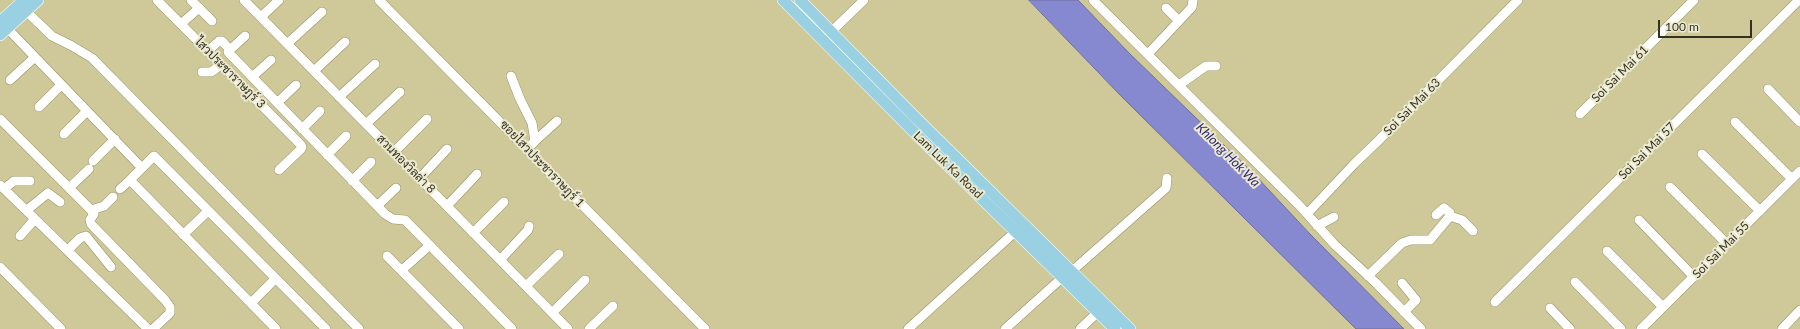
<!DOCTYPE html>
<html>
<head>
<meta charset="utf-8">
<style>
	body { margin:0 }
	#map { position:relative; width:1800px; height:329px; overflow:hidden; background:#cfc99a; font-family:Lato,sans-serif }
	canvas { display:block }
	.scale { position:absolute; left:1658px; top:20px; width:94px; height:18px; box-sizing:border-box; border:2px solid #34311e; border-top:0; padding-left:5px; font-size:12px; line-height:14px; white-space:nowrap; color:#34311e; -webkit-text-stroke:3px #ece9d1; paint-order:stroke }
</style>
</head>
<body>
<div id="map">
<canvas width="1800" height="329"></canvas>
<div class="scale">100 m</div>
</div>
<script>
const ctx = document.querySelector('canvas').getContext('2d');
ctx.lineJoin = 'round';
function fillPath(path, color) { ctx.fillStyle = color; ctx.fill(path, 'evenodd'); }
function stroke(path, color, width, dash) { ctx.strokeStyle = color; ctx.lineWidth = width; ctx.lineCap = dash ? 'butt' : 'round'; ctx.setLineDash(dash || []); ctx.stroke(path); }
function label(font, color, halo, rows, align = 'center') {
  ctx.font = font + ' Lato,Sarabun,sans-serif'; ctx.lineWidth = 4; ctx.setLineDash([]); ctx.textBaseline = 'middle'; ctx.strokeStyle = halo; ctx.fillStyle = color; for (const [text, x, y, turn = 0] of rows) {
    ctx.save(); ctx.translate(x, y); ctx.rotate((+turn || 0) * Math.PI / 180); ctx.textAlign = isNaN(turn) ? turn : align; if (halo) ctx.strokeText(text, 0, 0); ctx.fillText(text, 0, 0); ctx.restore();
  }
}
const water = new Path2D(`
	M1029 0H1078L1130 54 1253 173 1310 234 1404 329H1356L1121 96Z`);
fillPath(water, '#8789d0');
stroke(water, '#6e6f9b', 1);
const minor = new Path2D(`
	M157 0 301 145 302 147 301 149 279 170
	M244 0 568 329
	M379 0 705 329
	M1093 0 1298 204 1335 245 1376 283 1421 329
	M199 8 212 21
	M1166 8 1179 21
	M26 11 52 36 72 46 92 58 359 329
	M261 17 279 0
	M181 24 199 8 191 0
	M7 28 142 168 154 156 326 329
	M832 31 864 0
	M287 44 322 12
	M230 50 228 52 385 214 393 219 405 220 512 329
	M208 51 219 41H222L230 50 245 36
	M1148 54 1192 7 1193 0
	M314 71 345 42
	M202 72H211L221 65
	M511 76 520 99 532 123 535 141 527 149
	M252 77 271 60
	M10 80 35 57
	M1179 85 1206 66H1216
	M1768 89 1800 122
	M339 97 375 64
	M277 103 296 85
	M39 107 61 85
	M1580 114 1694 0
	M0 119 91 210 94 214 90 220 91 224 165 300 170 307V313L153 329
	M1735 122 1792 179
	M366 124 400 92
	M302 129 320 111
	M64 134 87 111
	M535 141 557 121
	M394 152 427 119
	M1702 154 1760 211
	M327 155 346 136
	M93 161 115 139
	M142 168 130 180 276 329
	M420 178 447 149
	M352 181 371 162
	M0 185 148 329
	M1670 187 1727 244
	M69 188 89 169
	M4 189 14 181H30
	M120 189 130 180
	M377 206 396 188
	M447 206 477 174
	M27 210 48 193 60 202
	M91 210 104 206 113 197
	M1307 214 1354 164 1377 142 1518 0
	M1450 216 1462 220 1473 231
	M1639 220 1694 277
	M1317 226 1334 217
	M473 233 504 202
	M183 235 208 211
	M20 236 35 219
	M68 250 80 238 86 236 111 267
	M1607 251 1663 307
	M387 256 459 329
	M500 260 528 230 529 226
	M0 267 61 329
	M402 270 430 245
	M1072 271 1166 188 1167 178
	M1368 276 1402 243 1411 240H1430L1450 216V213L1444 208 1436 215
	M1575 282 1621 329
	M1402 283 1416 300 1404 312
	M526 286 559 254
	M1495 302 1799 0
	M251 303 275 279
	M1550 308 1570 329
	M552 313 585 280
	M589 329 613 306
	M908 329 1016 231
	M1005 329 1063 277
	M1080 329 1098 312
	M1641 329 1800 171
	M1782 329 1800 310`);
const major = new Path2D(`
	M783 0 928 146 1115 329
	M800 0 916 118 1130 329
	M0 22 24 0
	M0 35 38 0`);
stroke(minor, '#969062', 10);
stroke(major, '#fff', 12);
stroke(minor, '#fff', 9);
stroke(major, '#9ad1e2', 11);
label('12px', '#34311e', '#ece9d1', [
	["ไสวประชาราษฎร์ 3",230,73,45],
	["Soi Sai Mai 61",1620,74,-45],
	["Soi Sai Mai 63",1412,107,-45],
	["Soi Sai Mai 57",1647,151,-45],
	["สวนทองวิลล่า 8",406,164,45],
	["ซอยไสวประชาราษฎร์ 1",542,164,46],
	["Lam Luk Ka Road",948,165,44],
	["Soi Sai Mai 55",1721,250,-45]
]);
label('italic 13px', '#2f2477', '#ece9d1', [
	["Khlong Hok Wa",1228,155,45]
]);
</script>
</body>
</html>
